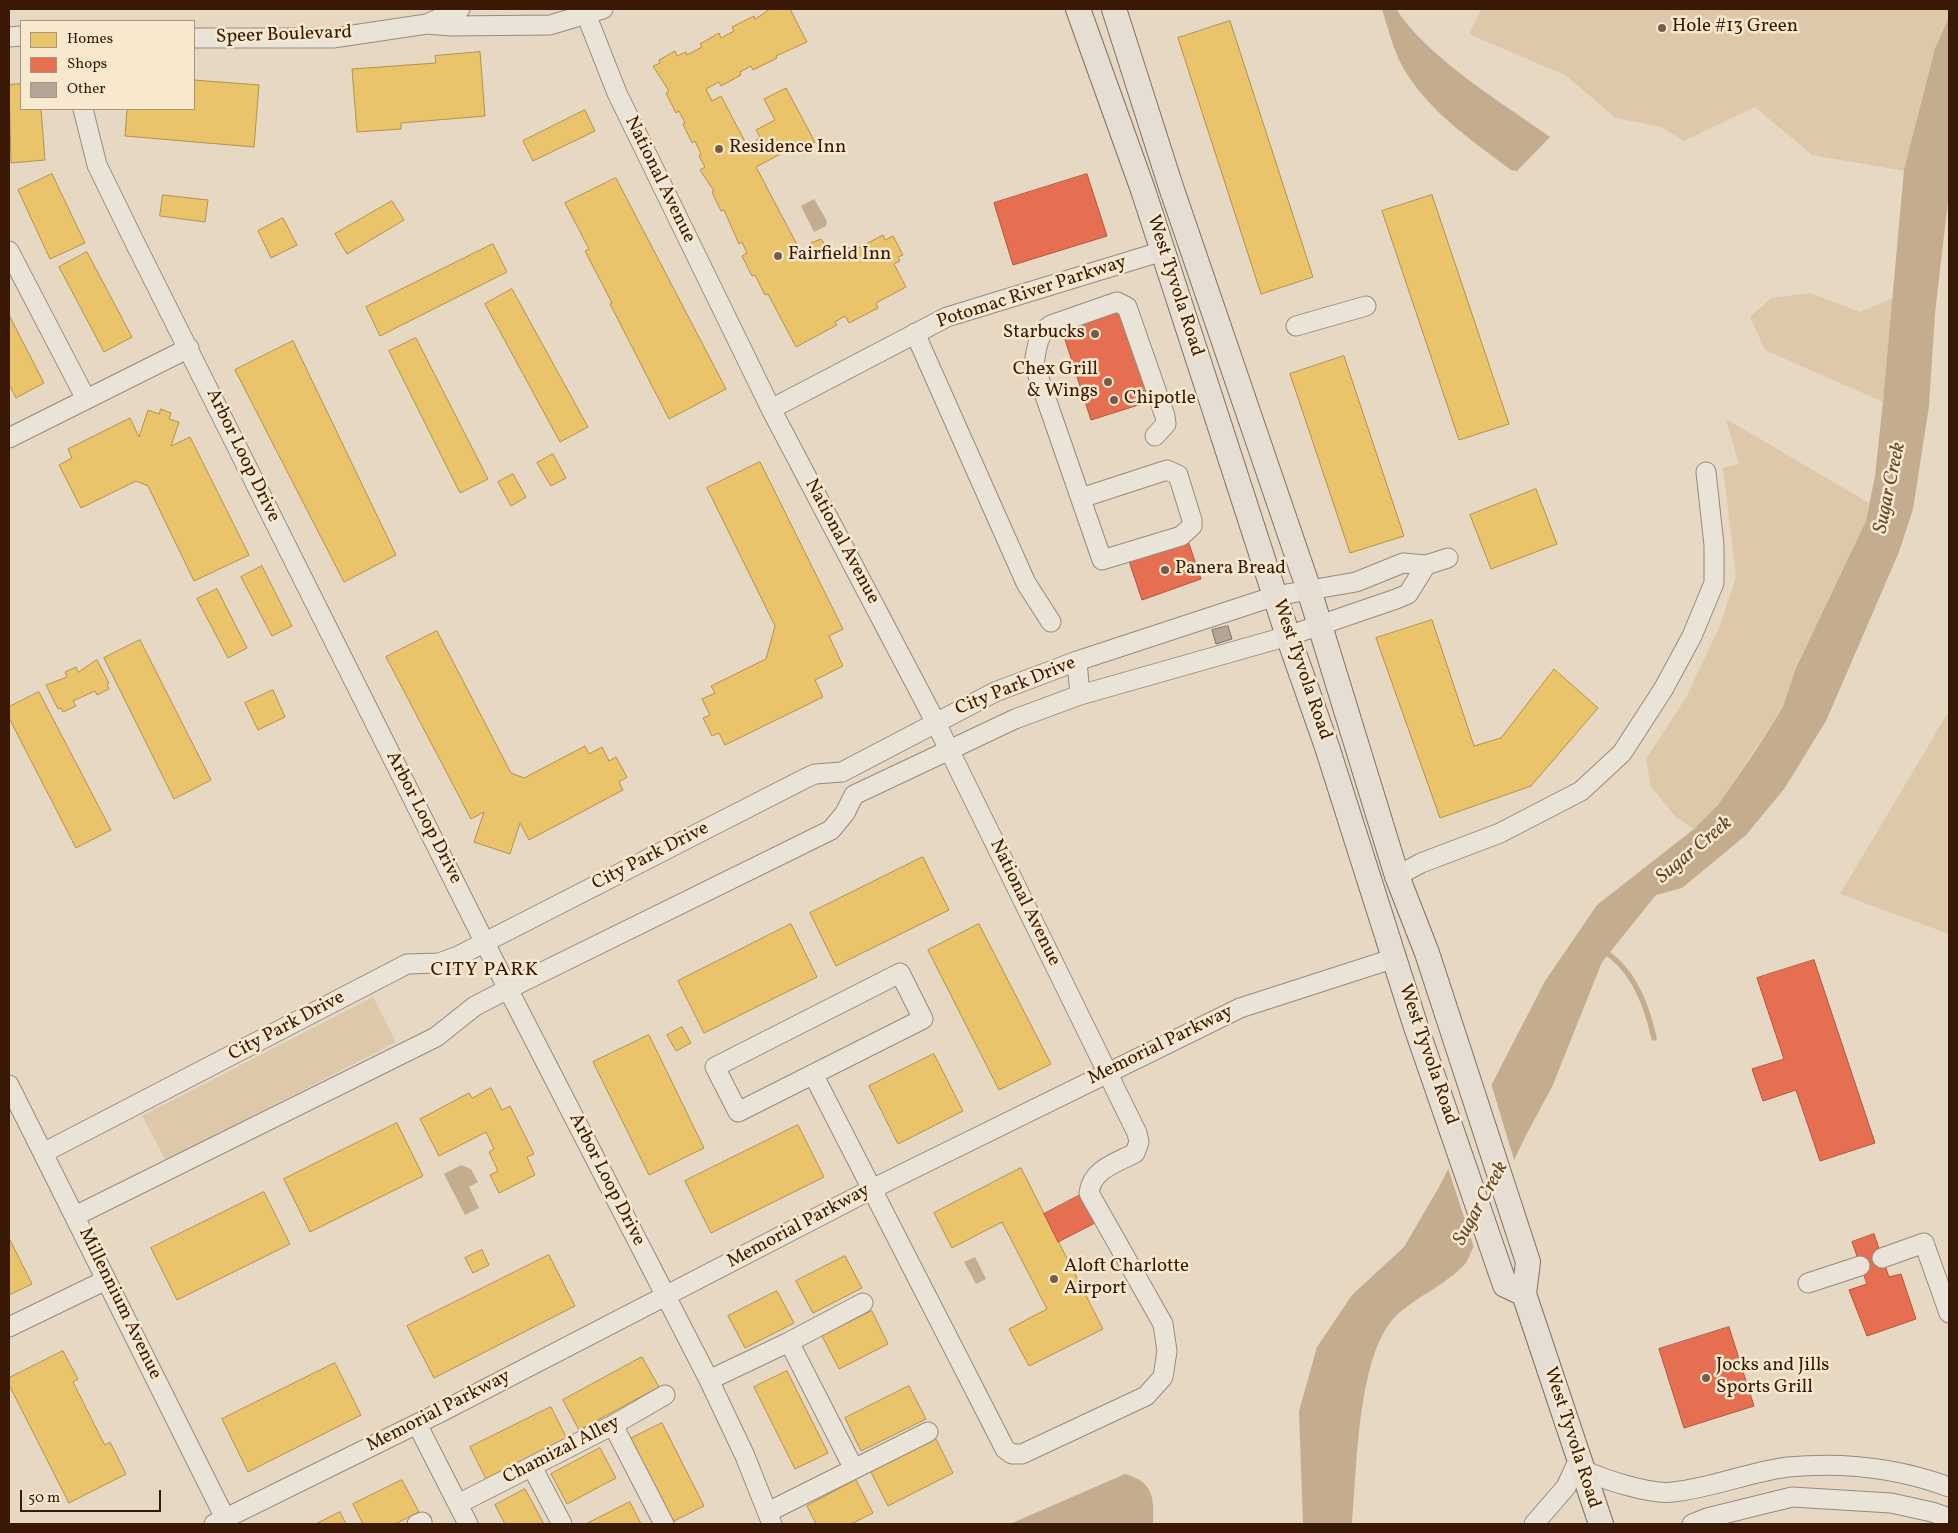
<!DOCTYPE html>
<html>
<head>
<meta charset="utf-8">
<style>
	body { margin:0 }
	#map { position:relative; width:1958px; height:1533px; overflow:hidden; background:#e6d8c3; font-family:Vollkorn,serif }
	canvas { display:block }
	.frame { position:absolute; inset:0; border:10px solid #391905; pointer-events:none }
	.legend { position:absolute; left:20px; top:20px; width:175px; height:90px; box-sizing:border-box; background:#f8e8ce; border:1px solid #ac957e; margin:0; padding:6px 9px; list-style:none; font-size:15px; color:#391905 }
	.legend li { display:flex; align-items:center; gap:10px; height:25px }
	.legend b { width:25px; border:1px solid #ac957e }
	.scale { position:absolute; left:20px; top:1490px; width:141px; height:22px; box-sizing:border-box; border:2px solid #391905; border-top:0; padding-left:6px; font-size:15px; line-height:18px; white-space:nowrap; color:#391905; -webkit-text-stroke:4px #f8e8ce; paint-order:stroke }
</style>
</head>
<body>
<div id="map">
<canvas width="1958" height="1533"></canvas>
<div class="frame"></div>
<ul class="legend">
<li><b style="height:14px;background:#e9c46a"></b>Homes</li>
<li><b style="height:14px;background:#e76f51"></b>Shops</li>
<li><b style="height:14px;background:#b2a697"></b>Other</li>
</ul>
<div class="scale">50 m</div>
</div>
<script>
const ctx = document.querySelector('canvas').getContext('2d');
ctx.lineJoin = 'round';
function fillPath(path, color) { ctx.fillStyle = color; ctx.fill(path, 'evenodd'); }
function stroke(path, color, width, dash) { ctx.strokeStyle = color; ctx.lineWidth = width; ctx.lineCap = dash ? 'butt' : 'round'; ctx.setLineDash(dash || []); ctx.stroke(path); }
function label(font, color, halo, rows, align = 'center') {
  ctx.font = font + ' Vollkorn,serif'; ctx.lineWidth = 5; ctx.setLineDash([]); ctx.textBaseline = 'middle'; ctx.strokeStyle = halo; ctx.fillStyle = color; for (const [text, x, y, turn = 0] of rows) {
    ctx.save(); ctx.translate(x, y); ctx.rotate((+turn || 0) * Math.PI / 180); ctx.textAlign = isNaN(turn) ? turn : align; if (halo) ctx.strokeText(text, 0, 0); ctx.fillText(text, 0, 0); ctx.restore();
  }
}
fillPath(new Path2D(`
	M1482 9H1949V65L1928 175 1812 155 1755 107 1684 141 1661 127 1616 118 1565 75 1469 34Z
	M1810 293 1860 312 1893 298 1883 402 1765 350 1750 317 1771 298Z
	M1726 419 1869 503 1866 521 1796 668 1783 707 1718 805 1694 829 1676 817 1651 787 1646 759 1687 696 1720 625 1736 577 1723 468 1739 464Z
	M1949 711V934L1840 894Z
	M373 997 396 1042 166 1161 142 1116Z`), '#ddc8aa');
fillPath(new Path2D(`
	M1382 9H1396C1430 60 1500 101 1550 137L1517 171 1511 170C1474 142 1435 116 1409 77 1395 58 1389 31 1382 9Z
	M1949 17V193L1935 313 1929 406 1913 509 1899 552 1826 721 1784 789 1746 835 1682 888 1656 895 1602 962 1552 1087 1525 1137 1466 1263C1445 1286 1413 1298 1394 1318 1357 1358 1357 1471 1352 1524H1303L1299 1411 1317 1347 1352 1295 1404 1247 1439 1187 1545 981 1597 905 1694 829 1718 805 1756 750 1783 707 1796 668 1866 521 1875 476 1883 402 1904 170 1935 49Z
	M814 199 827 221 826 226 814 232 801 206Z
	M461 1165 471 1169 478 1182 469 1187 479 1208 465 1215 444 1174Z
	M975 1257 986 1279 976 1284 964 1262Z
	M1125 1474C1154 1482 1154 1498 1153 1524H1010Z`), '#c4ac8e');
fillPath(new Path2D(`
	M1490 1080 1515 1163 1475 1251 1447 1165Z`), '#e6d8c3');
const homes = new Path2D(`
	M770 9H790L807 42 776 56 777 58 753 70 751 66 740 72 741 75 721 86 719 82 706 89 712 101 721 96 748 147 760 137 756 130 775 120 764 99 786 88 815 142 808 146 805 141 756 167 803 256 815 250 811 243 821 239 825 245 821 248 826 258 848 247 851 252 883 235 885 240 893 236 903 255 898 257 900 261 894 264 906 287 876 303 878 308 849 323 845 316 835 322 837 325 796 347 768 294 765 295 755 275 752 276 742 256 747 253 742 242 739 244 724 210 721 211 712 192 714 191 700 170 705 167 699 156 701 154 695 141 692 143 683 124 685 123 679 111 676 113 666 93 669 91 653 66 660 63 659 60 675 51 677 56 686 52 687 55 702 47 700 44 719 33 721 38 734 31 732 27 754 16 755 19Z
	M1230 21 1313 277 1261 294 1178 38Z
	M480 52 485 116 401 123V129L357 132 352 69 436 63 435 56Z
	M194 80 259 85 254 147 125 136 127 109H194Z
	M21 84V109H41L45 160 11 163 9 85Z
	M585 110 595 131 533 161 523 141Z
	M52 174 85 243 50 259 18 190Z
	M616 178 726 389 669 419 610 304 612 303 585 251 589 249 565 203Z
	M163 195 208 200 205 222 160 216Z
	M1432 195 1509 424 1459 440 1382 211Z
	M392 201 404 220 347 254 335 234Z
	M283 218 297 245 271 258 258 231Z
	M493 244 507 272 380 336 366 307Z
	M87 252 132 337 104 352 59 267Z
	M512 289 588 427 560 442 485 304Z
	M9 315 44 383 16 398 9 384Z
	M416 338 488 479 460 493 389 351Z
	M293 341 396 555 344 582 235 370Z
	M1344 356 1404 536 1350 553 1290 374Z
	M161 409 171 413 169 419 179 422 171 446 190 437 249 555 194 581 148 486 136 481 81 508 59 465 72 458 68 449 130 418 139 437 148 410 159 414Z
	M553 454 566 478 551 486 537 463Z
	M760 462 843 629 829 636 843 666 815 680 823 697 725 745 719 733 712 736 703 718 710 715 702 699 715 693 711 686 766 659 775 626 707 488Z
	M513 474 526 497 511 506 498 482Z
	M1536 489 1557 544 1491 569 1470 515Z
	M262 566 292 626 272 636 241 577Z
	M217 589 247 648 228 658 197 599Z
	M1432 620 1474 746 1501 738 1554 669 1598 708 1531 786 1440 818 1376 638Z
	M437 631 511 773 524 778 585 746 589 754 602 747 609 761 616 757 627 777 619 782 623 790 529 840 520 823 510 854 474 842 484 812 471 819 386 657Z
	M140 640 211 780 174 799 104 658Z
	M97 660 109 683 107 684 109 689 97 695 95 691 73 701 76 706 63 712 61 708 58 709 46 685 67 677 65 672 76 667 78 672Z
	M273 690 285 717 258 730 245 703Z
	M39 692 111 830 76 848 9 718V707Z
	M923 857 949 910 836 966 810 913Z
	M791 924 817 977 704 1033 678 981Z
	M979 924 1051 1064 999 1090 928 950Z
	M682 1027 691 1043 676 1051 667 1035Z
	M649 1035 704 1148 649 1175 593 1062Z
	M934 1054 963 1111 898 1144 869 1086Z
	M491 1088 502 1110 510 1106 534 1154 527 1157 535 1175 499 1193 490 1175 498 1171 489 1152 494 1149 486 1132 439 1156 420 1119 469 1093 472 1098Z
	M397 1123 423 1176 310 1232 284 1179Z
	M798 1125 824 1177 711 1233 685 1181Z
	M1021 1168 1103 1329 1029 1366 1009 1329 1047 1309 1002 1222 952 1248 934 1213Z
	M264 1192 290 1244 177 1300 151 1248Z
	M9 1238 32 1284 9 1295Z
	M482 1250 489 1265 473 1273 465 1258Z
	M549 1255 575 1306 434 1378 407 1326Z
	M845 1256 862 1288 813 1313 796 1281Z
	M777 1291 794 1323 745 1348 728 1316Z
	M872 1311 888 1344 839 1369 822 1336Z
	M63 1351 78 1379 73 1382 101 1438 105 1445 110 1442 126 1474 69 1503 9 1385V1378Z
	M642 1357 659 1387 579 1430 563 1400Z
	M335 1363 361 1415 248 1472 222 1419Z
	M787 1371 828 1453 795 1469 754 1387Z
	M909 1386 926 1419 861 1451 845 1418Z
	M551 1407 567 1439 486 1479 470 1447Z
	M662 1423 704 1506 670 1523 628 1440Z
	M936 1439 953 1473 888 1506 871 1472Z
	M600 1448 616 1478 567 1504 551 1474Z
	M402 1480 419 1512 395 1524H363L353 1504Z
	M856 1480 873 1513 851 1524H816L807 1506Z
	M525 1489 544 1524H505L495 1505Z
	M630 1502 641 1524H586Z
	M340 1512 346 1524H316Z`);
fillPath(homes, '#e9c46a');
stroke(homes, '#b4914c', 1);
const shops = new Path2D(`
	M1087 174 1107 236 1013 265 994 203Z
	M1121 308 1151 401 1091 420 1061 327Z
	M1188 541 1201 579 1142 600 1129 561Z
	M1814 960 1875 1143 1820 1161 1796 1090 1763 1101 1752 1069 1784 1059 1757 978Z
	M1082 1194 1097 1222 1058 1242 1044 1214Z
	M1874 1234 1889 1277 1901 1274 1916 1319 1867 1336 1849 1290 1867 1284 1852 1242Z
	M1729 1327 1754 1406 1684 1428 1659 1349Z`);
fillPath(shops, '#e76f51');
stroke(shops, '#b3553a', 1);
stroke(new Path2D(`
	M1604 951C1633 969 1647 1006 1654 1038`), '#c4ac8e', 5.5);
const building = new Path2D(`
	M1228 626 1232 639 1216 644 1212 630Z`);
fillPath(building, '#b2a697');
stroke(building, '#7e7164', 1);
const minor = new Path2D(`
	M584 9 617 93 771 409 935 721 1137 1133 1139 1142 1135 1153C1116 1163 1092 1169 1089 1193L1163 1324 1167 1351 1163 1377 1146 1396 1022 1454H1012L1005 1449 813 1074
	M427 24 451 26 550 25 603 9
	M9 37 21 36
	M194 38H333L427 24 460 9
	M83 109 97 165 135 243 508 989 709 1380 745 1456 772 1524
	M9 251 86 399
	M1296 326 1366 306
	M915 333 1026 583 1051 622
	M771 409 947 317 1163 251
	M9 438 189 348
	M1081 498 1167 470 1178 475 1192 520V526L1181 536 1102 560 1034 364C1037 348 1037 334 1051 325L1117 302 1127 307 1165 416 1166 424 1155 436
	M1077 661 1080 695
	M1397 876 1421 863 1500 833 1581 791 1622 753 1664 688 1692 636 1714 583V545L1706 472
	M900 973 923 1019 738 1112 715 1067Z
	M9 1085 228 1524
	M43 1153 407 964 439 963 458 956 806 778 815 774 842 772 995 692 1077 661 1275 596 1356 582 1403 563 1426 565 1448 558
	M75 1216 436 1037 475 1006 508 989 831 830 845 813 854 795 1015 719 1080 695 1288 636 1396 599 1408 594 1426 565
	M1882 1258 1924 1243 1949 1313
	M1808 1283 1860 1266
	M9 1327 106 1280
	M789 1342 854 1469
	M709 1380 789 1342 863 1303
	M417 1424 468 1524
	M613 1425 664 1524
	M532 1467 562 1524
	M1582 1469C1601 1479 1651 1495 1673 1492 1712 1488 1749 1472 1788 1467 1842 1462 1898 1468 1949 1487
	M458 1504 613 1425 665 1395
	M768 1512 928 1432
	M214 1524 443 1411 872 1189 1240 1008 1395 958
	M417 1524 422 1522
	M1534 1524 1566 1487 1579 1459
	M1692 1524 1707 1518 1792 1497 1891 1503 1932 1512 1949 1518`);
const major = new Path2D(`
	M1078 9 1143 190 1288 636 1327 747 1416 1027 1505 1285 1524 1294
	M1114 9 1171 187 1309 590 1397 876 1427 953 1528 1262 1524 1294 1601 1524`);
stroke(minor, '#978b7d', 21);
stroke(major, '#7e7164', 26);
stroke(minor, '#e9e3d8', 19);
stroke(major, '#e6ded2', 24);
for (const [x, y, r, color] of [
	[1662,28,5,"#765c48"],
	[719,149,5,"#765c48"],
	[778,256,5,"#765c48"],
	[1095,334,5,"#765c48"],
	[1108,382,5,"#765c48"],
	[1114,400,5,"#765c48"],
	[1165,570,5,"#765c48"],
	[1054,1279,5,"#765c48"],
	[1706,1378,5,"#765c48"]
]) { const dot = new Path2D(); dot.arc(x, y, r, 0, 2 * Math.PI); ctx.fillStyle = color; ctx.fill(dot); stroke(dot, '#f8e8ce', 2); }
label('19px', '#391905', '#f8e8ce', [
	["Hole #13 Green",1672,28],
	["Residence Inn",729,149],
	["Fairfield Inn",788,256],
	["Starbucks",1085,334,"right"],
	["Chex Grill",1098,371,"right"],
	["& Wings",1098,393,"right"],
	["Chipotle",1124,400],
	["Panera Bread",1175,570],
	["Aloft Charlotte",1064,1268],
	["Airport",1064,1290],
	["Jocks and Jills",1716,1367],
	["Sports Grill",1716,1389]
], 'left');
label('19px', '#391905', '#f8e8ce', [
	["Speer Boulevard",284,36,-2],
	["National Avenue",659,180,64],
	["West Tyvola Road",1174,286,72],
	["Potomac River Parkway",1032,293,-18],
	["Arbor Loop Drive",242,456,64],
	["National Avenue",841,542,62],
	["West Tyvola Road",1301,670,71],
	["City Park Drive",1016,687,-22],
	["Arbor Loop Drive",423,818,63],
	["City Park Drive",651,857,-27],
	["National Avenue",1024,903,64],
	["City Park Drive",287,1027,-28],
	["Memorial Parkway",1161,1046,-26],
	["West Tyvola Road",1427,1055,71],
	["Arbor Loop Drive",606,1180,63],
	["Memorial Parkway",799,1227,-28],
	["Millennium Avenue",119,1304,64],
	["Memorial Parkway",439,1412,-27],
	["West Tyvola Road",1571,1438,72],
	["Chamizal Alley",562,1451,-27]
]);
label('italic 20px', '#64462d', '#f8e8ce', [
	["Sugar Creek",1891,488,-78],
	["Sugar Creek",1695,851,-40],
	["Sugar Creek",1482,1204,-61]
]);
ctx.letterSpacing = '1px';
label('20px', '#391905', '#f8e8ce', [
	["CITY PARK",485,971]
]);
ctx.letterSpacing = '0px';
</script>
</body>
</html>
